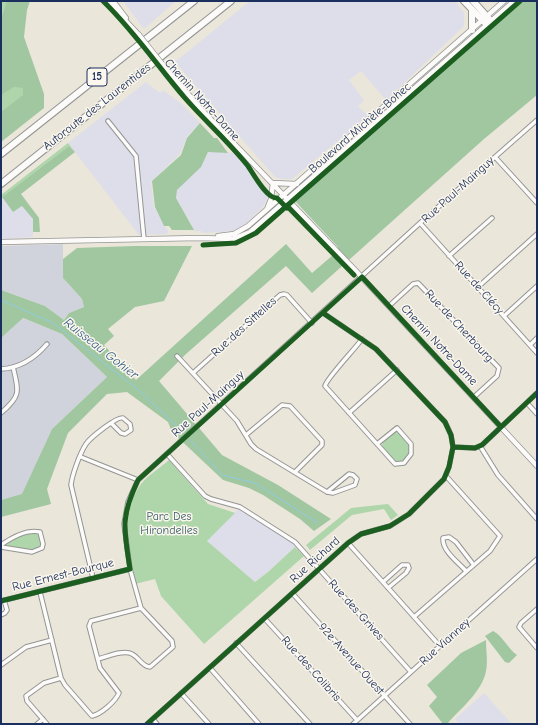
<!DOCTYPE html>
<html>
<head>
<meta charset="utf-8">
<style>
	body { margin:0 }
	#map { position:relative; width:538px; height:725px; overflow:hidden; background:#eae6d9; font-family:"Comic Neue",sans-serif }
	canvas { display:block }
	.frame { position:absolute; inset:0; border:2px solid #1b2f5e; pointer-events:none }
</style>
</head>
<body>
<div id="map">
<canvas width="538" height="725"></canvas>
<div class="frame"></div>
</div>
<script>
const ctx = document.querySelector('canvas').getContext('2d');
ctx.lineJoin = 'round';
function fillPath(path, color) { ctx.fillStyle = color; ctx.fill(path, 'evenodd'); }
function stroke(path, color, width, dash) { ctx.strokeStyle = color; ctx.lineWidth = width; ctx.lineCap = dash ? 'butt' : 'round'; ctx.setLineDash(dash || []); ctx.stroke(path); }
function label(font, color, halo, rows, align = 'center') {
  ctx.font = font + ' "Comic Neue",sans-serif'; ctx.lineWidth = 3; ctx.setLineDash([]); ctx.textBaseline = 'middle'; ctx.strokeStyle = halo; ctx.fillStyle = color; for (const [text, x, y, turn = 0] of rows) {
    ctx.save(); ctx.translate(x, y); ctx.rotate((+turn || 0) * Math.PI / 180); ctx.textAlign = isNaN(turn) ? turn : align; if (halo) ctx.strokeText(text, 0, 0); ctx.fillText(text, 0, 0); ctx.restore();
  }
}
fillPath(new Path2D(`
	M123 1H176L144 29Z
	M250 1H455L464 13V26L386 100 361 71 349 80 364 100 358 106 368 116 292 179H282L275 177 175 62Z
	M146 82 160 93 163 90 183 105 200 123 187 137 180 154 151 182 154 207 168 231 167 234 139 235 68 143Z
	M209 151 231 153 234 151 263 187 268 197 263 207 242 227 235 231 203 233 201 231H194L190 222 176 198 177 190 200 167Z
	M1 196 13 212 22 205 33 219V237L1 239Z
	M240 507 295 542V547L268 572 255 582 207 541Z
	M484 693 512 724H459L455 719Z`), '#dedeeb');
fillPath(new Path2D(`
	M63 244V278L82 299 84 307 69 313 64 320 45 306 1 290V246Z
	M22 318 62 334 107 377 52 429 22 495 1 500V338Z`), '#d1d3dc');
fillPath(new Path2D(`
	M1 1H18L31 110 1 135Z
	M68 143 75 152 69 146 2 197 1 195Z
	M395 432H399L409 443 410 453 401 462H396L382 446 383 442Z
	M169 460 208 504 235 513 207 541 255 582 268 572 295 547 304 556 204 644 161 596 155 579 135 584C128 553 120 512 141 484 148 475 160 468 169 460Z
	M388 504 398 515 391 520 384 509 352 515 310 550 306 545 351 508Z
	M35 531 40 532 43 544 42 548 32 552 1 547 12 538Z`), '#afd6ab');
fillPath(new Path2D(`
	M7 1H30L27 10 24 37 44 94V108L1 142V112L23 95V88L14 87 1 95V20Z
	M522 1H537V95L484 139 312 293 286 266 186 354 159 381 222 455 278 485 331 519 314 531 300 519 263 495 249 488 223 480 172 432 168 422 127 392 107 394 68 433 47 489 51 504 1 517V500L22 494 52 429 107 377 62 334 23 318 1 338V290L45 306 64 320 69 313 84 307 82 299 63 278V259L77 248 134 246H192L164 301 135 307 108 329 114 336 104 345 136 380 286 244 312 273 333 255 338 247 295 201Z
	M200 123 214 138H217L228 153 208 152 201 167 177 190 176 198 194 230H172L169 226H164L155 207 152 181 181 155 187 138Z
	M69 146 75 152 21 194 39 218 40 232H33V219L22 206 13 212 2 197Z
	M493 631C502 635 508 649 517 655L509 663 505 662 485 636Z
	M486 640C486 650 488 662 486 671 482 692 460 709 447 724H443L429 706 437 697 427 685 461 653Z`), '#a1c7a1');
stroke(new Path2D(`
	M1 300 53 323 136 388 179 428
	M191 441 222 475 255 483 318 523`), '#8ecce1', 1);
const minor = new Path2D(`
	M108 121 136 156 144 239
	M495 157 537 203
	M420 223 537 353
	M449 256 492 218
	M478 287 537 234
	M389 306 413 284 418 283 499 368 497 376 474 397
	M504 316 537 286
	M362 339C355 349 326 379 325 386L395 464 404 463 411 454V444L397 428 377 444
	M530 345 537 338
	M177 356 237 421 251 444 256 449 327 492 333 493 355 485 357 479 353 475 349 474 327 492
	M1 369C20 368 35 358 47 344
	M193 373 280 295 284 294 287 295 312 323
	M527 403 537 414
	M1 413C21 396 19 392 13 367
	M349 413 397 370
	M246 435 282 405 290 406 322 441V445L295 472
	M480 446 498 475 537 519
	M453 447 475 448 482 445 537 393
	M167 454 205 496 211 499 240 507 295 542 411 672
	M81 457 138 480
	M348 543 440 646
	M1 545C11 538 27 529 40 532L43 544 42 548 32 552 1 547
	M466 571C458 562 442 551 443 538L449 537 456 542 473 564
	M93 578 71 485C72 475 80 453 86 444 90 438 117 416 123 418L130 424 131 430 125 434 121 433 111 423
	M383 582 402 565H408L409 568 406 573 388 588
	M40 592 61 678 65 685 92 716C101 714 115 702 119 693L100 668 89 626 91 621 141 608
	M293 594 410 724
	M1 601 130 569
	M537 609 521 623 519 627 537 648
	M1 615 5 613 7 610 4 600
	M414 617 490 551 500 536 446 476
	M265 619 357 720
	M236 643 310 724
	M98 659C106 657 124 649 132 654 140 658 141 666 150 667L173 647 172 641 141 608 130 569 124 524 128 502 138 480 420 223 537 120
	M1 665 26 647 52 640
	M210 668 259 724
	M181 693 209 724
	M153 719 157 724
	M37 724 43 719
	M47 724 27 701 26 696 44 683 61 678
	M147 724 348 543 361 534 390 526 409 514 444 479 449 467 453 447 451 435 445 422 376 349 323 313
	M353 724 537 559`);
const tertiary = new Path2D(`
	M107 1 139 35
	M113 1 126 18
	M163 65 201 109 356 271 537 466
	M273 183 297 184
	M267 209 271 199 273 183
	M218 236 234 234 248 226 504 1
	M1 242 199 238 233 239 250 232 514 1`);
const motorway = new Path2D(`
	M464 1 487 25
	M473 1 491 21
	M472 30V10
	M1 154 194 1
	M1 184 231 1`);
stroke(minor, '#939595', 5.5);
stroke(tertiary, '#939595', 6);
stroke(motorway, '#939595', 8);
stroke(minor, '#fcfbf9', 3.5);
stroke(tertiary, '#fcfbf9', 4.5);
stroke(motorway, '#fcfbf9', 6);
const tertiaryBridge = new Path2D(`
	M139 35 163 65`);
stroke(tertiaryBridge, '#939595', 6, []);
stroke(tertiaryBridge, '#fcfbf9', 4.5);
stroke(new Path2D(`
	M103 1C133 30 157 65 184 97 204 120 228 141 248 166 254 175 267 199 277 198L287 208
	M288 207 354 275
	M203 245 236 243 256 233 520 1
	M453 447 475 448 482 445 537 393
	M1 601 130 569C124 529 120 518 138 480L362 277 501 427
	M147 724 348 543 361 534 390 526 409 514 444 479 449 467 453 447 451 435 445 422 376 349 323 313`), '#1b5e20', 5);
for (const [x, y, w] of [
	[97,77,20]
]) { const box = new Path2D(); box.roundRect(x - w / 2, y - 9, w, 18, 3); ctx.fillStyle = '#fbf7ec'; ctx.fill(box); stroke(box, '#1b2f5e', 1); }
label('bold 11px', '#1b2f5e', null, [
	["15",97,77]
]);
label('12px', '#1b2f5e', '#fbf7ec', [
	["Chemin Notre-Dame",202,100,48],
	["Autoroute des Laurentides",97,107,-38],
	["Boulevard Michèle-Bohec",360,128,-41],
	["Rue Paul-Mainguy",458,190,-42],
	["Rue de Clécy",479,288,48],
	["Rue de Cherbourg",459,326,47],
	["Rue des Sittelles",244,327,-42],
	["Chemin Notre-Dame",439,345,47],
	["Rue Paul-Mainguy",208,404,-42],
	["Rue Richard",315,560,-42],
	["Rue Ernest-Bourque",63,575,-14],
	["Rue des Grives",356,610,48],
	["Rue Vianney",445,642,-42],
	["92e Avenue Ouest",351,659,48],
	["Rue des Colibris",311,669,48]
]);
label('12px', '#395d6a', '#fbf7ec', [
	["Parc Des",169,517],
	["Hirondelles",169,531]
]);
label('italic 13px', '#325b86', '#fbf7ec', [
	["Ruisseau Gohier",101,349,38]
]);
</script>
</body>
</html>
